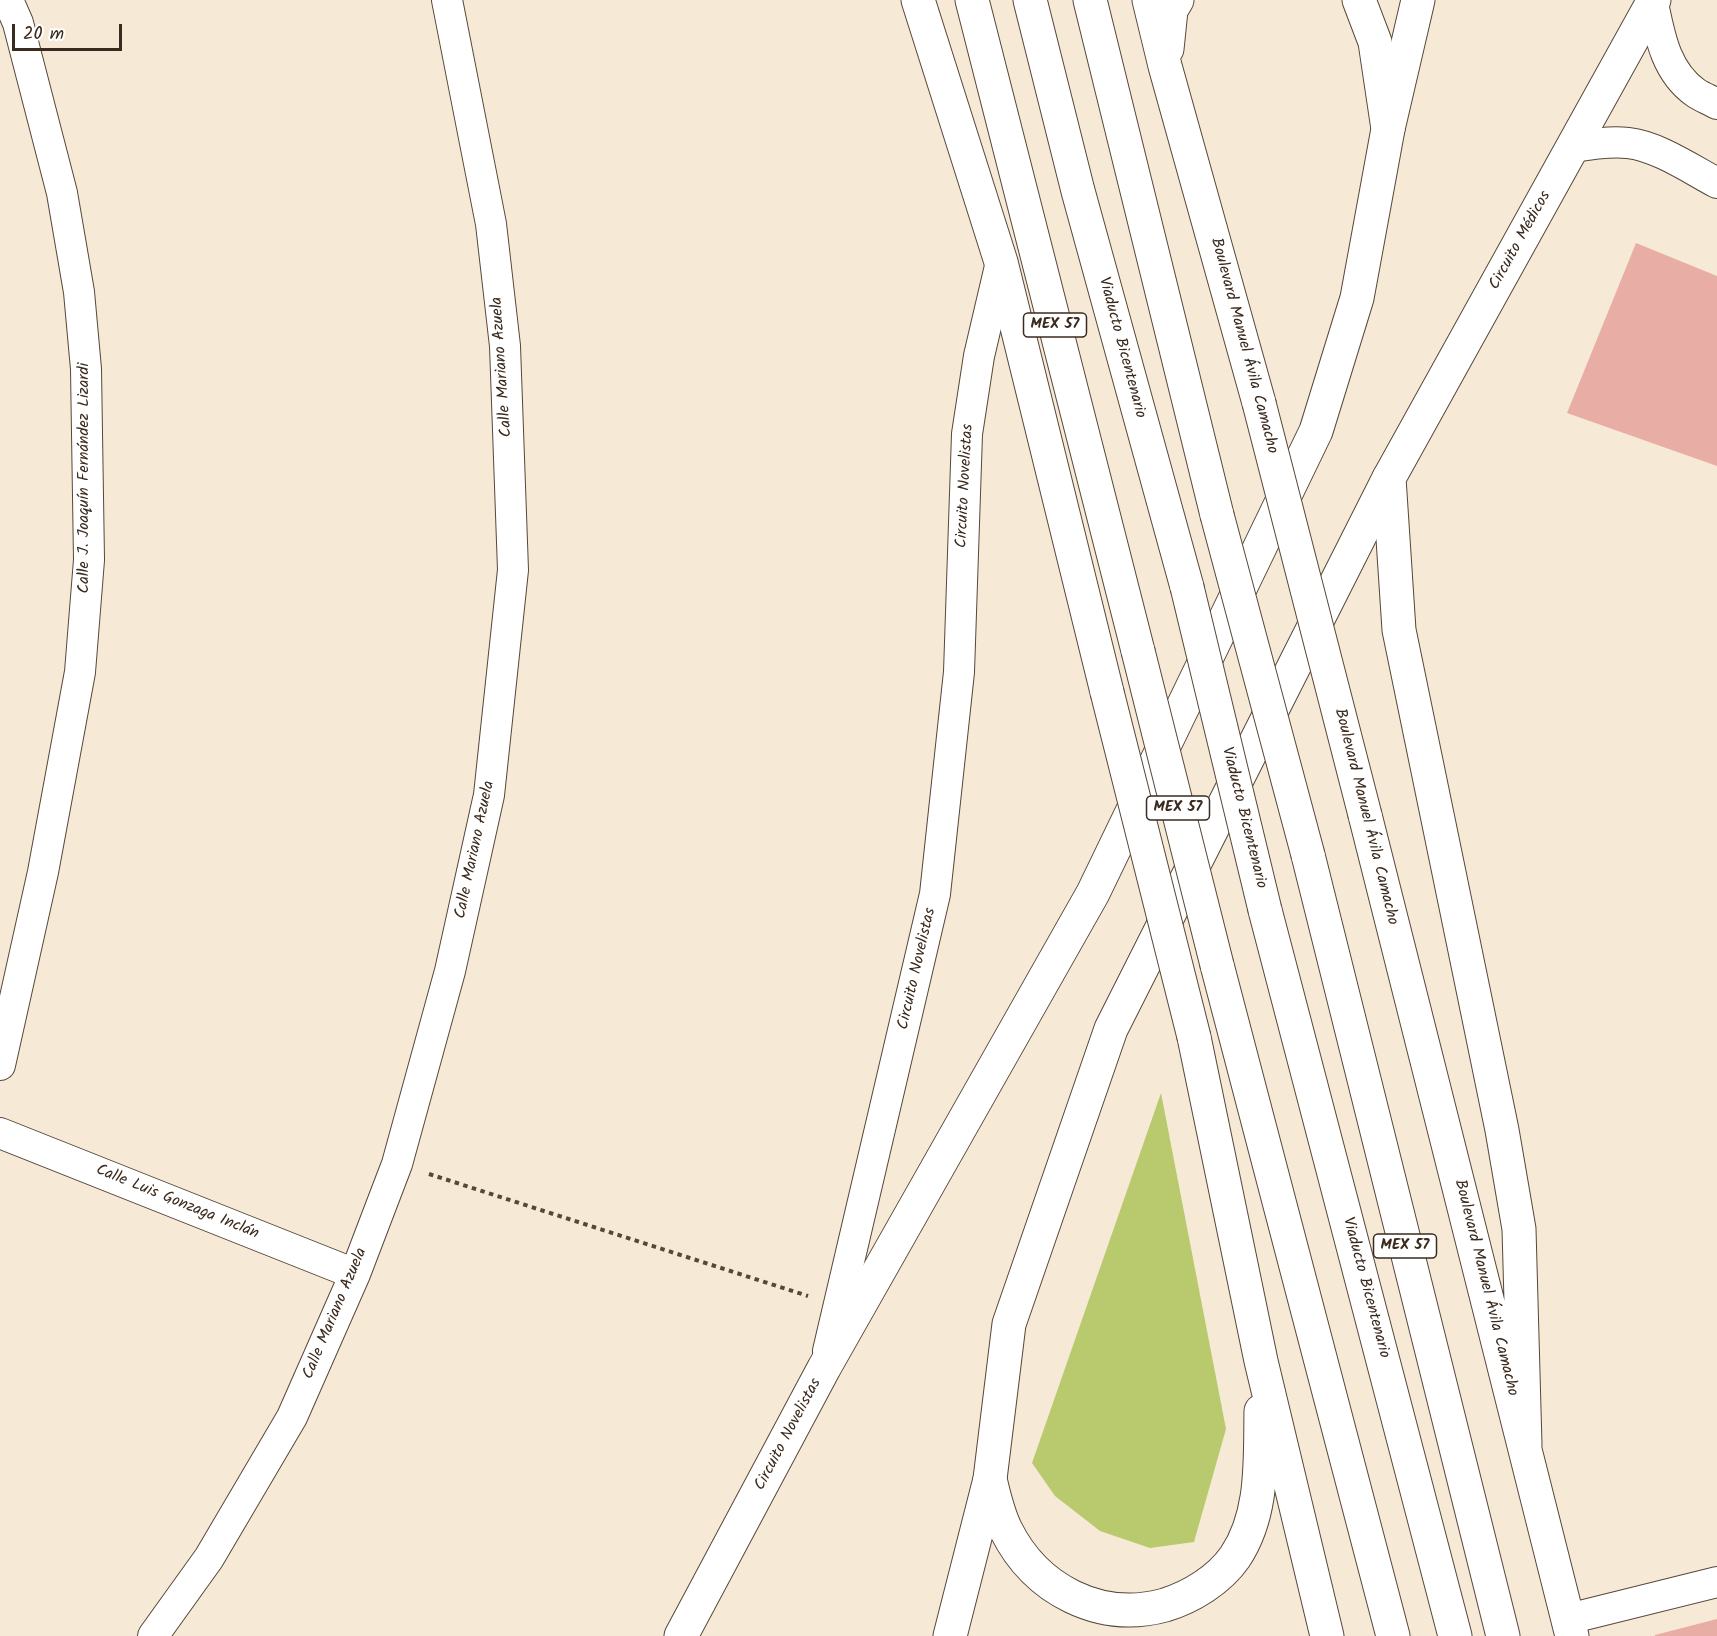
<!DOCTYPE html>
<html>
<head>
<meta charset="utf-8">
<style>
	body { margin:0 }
	#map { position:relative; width:1717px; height:1636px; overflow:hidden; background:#f6ead6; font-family:Kalam,sans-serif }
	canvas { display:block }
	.scale { position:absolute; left:12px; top:24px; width:110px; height:27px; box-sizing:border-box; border:3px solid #3b2a1e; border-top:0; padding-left:8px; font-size:18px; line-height:21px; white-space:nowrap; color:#3b2a1e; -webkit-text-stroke:4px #fff; paint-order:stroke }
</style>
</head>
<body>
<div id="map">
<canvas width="1717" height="1636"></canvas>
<div class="scale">20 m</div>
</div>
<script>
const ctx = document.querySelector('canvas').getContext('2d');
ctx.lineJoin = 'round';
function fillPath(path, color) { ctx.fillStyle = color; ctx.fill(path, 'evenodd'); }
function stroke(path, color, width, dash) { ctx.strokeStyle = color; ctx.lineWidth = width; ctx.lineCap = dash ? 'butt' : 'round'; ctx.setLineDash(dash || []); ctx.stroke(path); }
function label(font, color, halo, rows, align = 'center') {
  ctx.font = font + ' Kalam,sans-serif'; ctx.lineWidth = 5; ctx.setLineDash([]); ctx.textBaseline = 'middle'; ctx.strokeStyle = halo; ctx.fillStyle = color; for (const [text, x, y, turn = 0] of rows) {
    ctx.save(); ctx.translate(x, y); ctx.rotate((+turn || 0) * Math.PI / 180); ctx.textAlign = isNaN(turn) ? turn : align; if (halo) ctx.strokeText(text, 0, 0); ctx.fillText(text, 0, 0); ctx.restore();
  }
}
fillPath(new Path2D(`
	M1161 1093 1226 1429 1194 1542 1150 1548 1100 1531 1055 1496 1032 1463Z`), '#b8ca6d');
fillPath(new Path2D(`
	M1636 243 1717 276V466L1567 413Z
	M1717 1619V1636H1655V1635Z`), '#e8aea5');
const minor = new Path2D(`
	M1653 3C1660 37 1666 72 1696 93 1702 97 1710 100 1717 104
	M1573 147C1591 144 1610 141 1628 143 1657 146 1691 169 1717 183
	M0 1065 43 872 80 672 89 560 86 369 79 292 62 193 18 23 8 0
	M0 1133 355 1274
	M828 1351 935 894 959 672 967 434 979 356 1001 262
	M1568 1619 1717 1582
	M153 1636 209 1558 292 1417 355 1274 397 1164 450 971 489 795 513 570 505 346 491 224 447 0`);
const secondary = new Path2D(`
	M681 1636 824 1368 1093 893 1316 431 1357 298 1388 129 1418 0
	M950 1636 990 1479 1009 1324 1111 1029 1389 478 1654 0`);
const primary = new Path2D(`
	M918 0 1001 262 1107 692
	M1149 0 1165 66 1259 403
	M1359 0 1375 42 1388 129
	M1167 49 1171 10 1177 0
	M1389 478 1399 630 1502 1130 1519 1229 1525 1445
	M1365 815 1572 1636
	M1194 1037 1261 1361 1327 1636
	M990 1479C994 1496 998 1514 1006 1530 1036 1590 1100 1623 1165 1605 1191 1597 1219 1580 1235 1557 1264 1514 1260 1460 1261 1411`);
const trunk = new Path2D(`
	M972 0 1138 651
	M1090 0 1217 515
	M1308 855 1503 1636
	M1217 965 1393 1636`);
const motorway = new Path2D(`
	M1030 0 1078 191 1187 587
	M1265 910 1455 1636`);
stroke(minor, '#57473a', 32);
stroke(secondary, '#57473a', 35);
stroke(primary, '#57473a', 35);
stroke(trunk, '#57473a', 35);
stroke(motorway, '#57473a', 35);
stroke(new Path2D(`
	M429 1174 808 1296`), '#57473a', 4, [4.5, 4.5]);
stroke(minor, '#fff', 30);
stroke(secondary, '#fff', 33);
stroke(primary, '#fff', 33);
stroke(trunk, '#fff', 33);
stroke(motorway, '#fff', 33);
const primaryBridge = new Path2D(`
	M1259 403 1365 815
	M1107 692 1194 1037`);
const trunkBridge = new Path2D(`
	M1217 515 1308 855
	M1138 651 1217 965`);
const motorwayBridge = new Path2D(`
	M1187 587 1265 910`);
stroke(primaryBridge, '#57473a', 35, []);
stroke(trunkBridge, '#57473a', 35, []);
stroke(motorwayBridge, '#57473a', 35, []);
stroke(primaryBridge, '#fff', 33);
stroke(trunkBridge, '#fff', 33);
stroke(motorwayBridge, '#fff', 33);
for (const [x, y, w] of [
	[1055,325,63],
	[1178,808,63],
	[1405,1246,63]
]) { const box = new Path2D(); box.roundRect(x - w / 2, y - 12, w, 24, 4.5); ctx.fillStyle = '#fff'; ctx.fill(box); stroke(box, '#3b2a1e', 1.5); }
label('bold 15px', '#3b2a1e', null, [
	["MEX 57",1055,325],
	["MEX 57",1178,808],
	["MEX 57",1405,1246]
]);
label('16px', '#3b2a1e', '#fff', [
	["Circuito Médicos",1521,241,-61],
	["Boulevard Manuel Ávila Camacho",1243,346,75],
	["Viaducto Bicentenario",1121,348,75],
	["Calle Mariano Azuela",503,367,-94],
	["Calle J. Joaquín Fernández Lizardi",85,478,-90],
	["Circuito Novelistas",966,486,-87],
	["Boulevard Manuel Ávila Camacho",1365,817,76],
	["Viaducto Bicentenario",1243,818,76],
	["Calle Mariano Azuela",476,850,-78],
	["Circuito Novelistas",918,969,-77],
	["Calle Luis Gonzaga Inclán",177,1203,22],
	["Viaducto Bicentenario",1365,1288,75],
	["Boulevard Manuel Ávila Camacho",1485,1288,76],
	["Calle Mariano Azuela",336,1314,-67],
	["Circuito Novelistas",789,1435,-62]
]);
</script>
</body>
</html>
